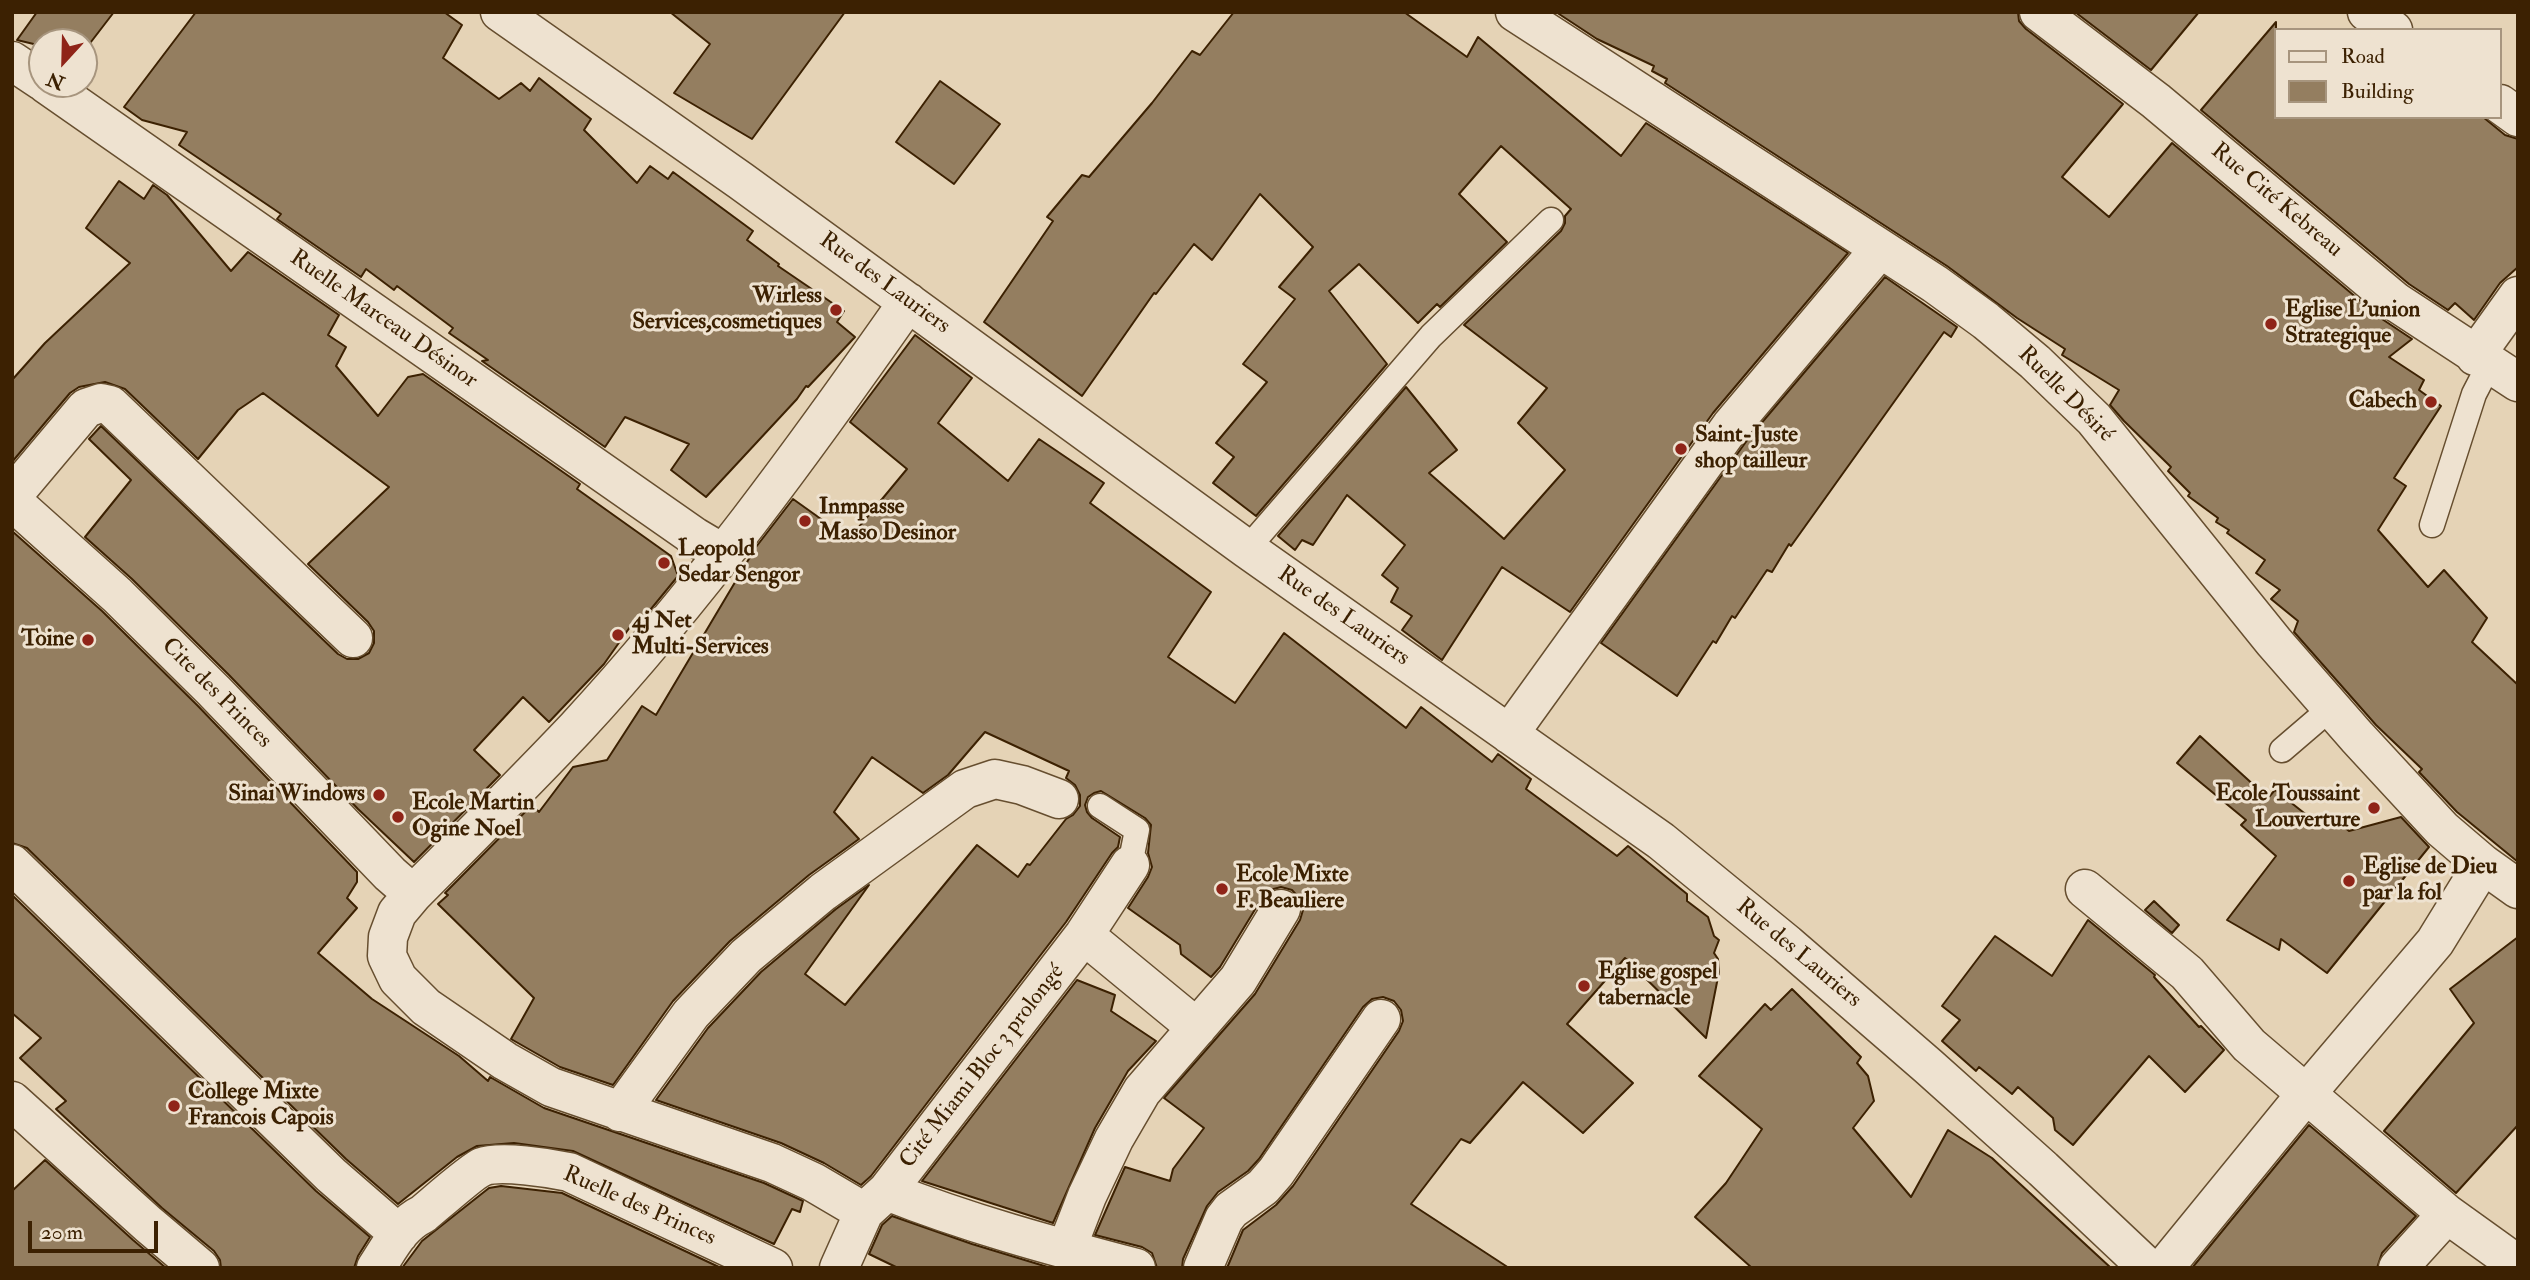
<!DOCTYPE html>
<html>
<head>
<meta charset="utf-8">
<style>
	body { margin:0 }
	#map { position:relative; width:2530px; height:1280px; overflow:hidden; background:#e5d3b6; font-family:"IM FELL Double Pica",serif }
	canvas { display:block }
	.frame { position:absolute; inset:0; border:14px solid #3c2102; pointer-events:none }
	.legend { position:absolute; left:2274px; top:28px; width:228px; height:91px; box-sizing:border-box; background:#eee2d0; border:2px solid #a7957e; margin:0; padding:9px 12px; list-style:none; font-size:21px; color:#3c2102 }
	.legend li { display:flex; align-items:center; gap:14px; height:35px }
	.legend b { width:35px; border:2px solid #a7957e }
	.north { position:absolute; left:28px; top:28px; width:70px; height:70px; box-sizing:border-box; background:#eee2d0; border:2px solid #a7957e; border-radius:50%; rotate:202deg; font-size:19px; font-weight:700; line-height:28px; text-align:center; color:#3c2102 }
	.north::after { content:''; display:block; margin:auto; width:24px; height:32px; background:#8f2418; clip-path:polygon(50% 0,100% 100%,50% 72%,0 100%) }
	.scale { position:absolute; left:28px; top:1221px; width:130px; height:32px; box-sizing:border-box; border:4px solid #3c2102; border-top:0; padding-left:9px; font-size:21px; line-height:24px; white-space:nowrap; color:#3c2102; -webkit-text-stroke:5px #eee2d0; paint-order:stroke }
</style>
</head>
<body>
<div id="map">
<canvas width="2530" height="1280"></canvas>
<div class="frame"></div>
<ul class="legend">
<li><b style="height:9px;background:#eee2d0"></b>Road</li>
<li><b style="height:19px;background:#947e60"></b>Building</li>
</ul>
<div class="north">N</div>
<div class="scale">20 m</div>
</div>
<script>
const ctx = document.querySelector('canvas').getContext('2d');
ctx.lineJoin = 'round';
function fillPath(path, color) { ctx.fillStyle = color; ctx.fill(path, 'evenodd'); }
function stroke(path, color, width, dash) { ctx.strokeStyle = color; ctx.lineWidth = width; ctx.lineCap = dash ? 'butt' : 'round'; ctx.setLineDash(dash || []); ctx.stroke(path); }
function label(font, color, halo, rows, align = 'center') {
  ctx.font = font + ' "IM FELL Double Pica",serif'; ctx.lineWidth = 6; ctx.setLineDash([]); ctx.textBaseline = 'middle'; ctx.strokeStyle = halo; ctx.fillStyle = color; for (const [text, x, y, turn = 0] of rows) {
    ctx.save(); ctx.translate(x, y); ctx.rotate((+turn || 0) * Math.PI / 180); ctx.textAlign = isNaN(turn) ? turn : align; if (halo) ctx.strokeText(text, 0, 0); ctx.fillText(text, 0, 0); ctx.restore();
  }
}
const building = new Path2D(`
	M37 12H114L84 51V42H42V46L17 40Z
	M196 12H444L462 25 443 58 499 99 521 83 530 91 539 78 591 119 584 130 637 183 650 166 668 179 673 172 753 231 747 240 779 264 778 266 844 311 837 322 855 337 808 387 806 386 797 399 706 497 671 470 689 444 625 417 605 447 482 361 488 360 449 333 453 328 397 286 394 290 366 269 361 277 277 219 281 214 179 145 187 132 142 120 124 107Z
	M670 12H845L752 139 674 93 710 44Z
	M1234 12H1404L1467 57 1478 37 1621 156 1646 123 1848 253 1713 413 1570 612 1502 567 1442 660 1402 630 1412 616 1391 602 1398 588 1382 575 1405 545 1347 495 1313 545 1302 540 1295 550 1278 536 1406 387 1457 450 1429 473 1504 539 1565 470 1518 423 1547 388 1464 325 1561 231 1565 223V216L1571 209 1501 146 1459 194 1507 242 1440 307 1437 304 1418 323 1359 264 1329 291 1387 364 1256 516 1213 483 1234 457 1216 443 1267 382 1243 364 1295 299 1279 287 1313 247 1260 194 1212 260 1194 244 1156 294 1154 293 1082 396 984 322 1053 221 1047 217 1082 175 1089 177 1152 103 1192 51 1200 55Z
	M1556 12H2018L2019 21 2026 29 2123 104 2062 177 2109 217 2172 143 2382 319 2412 339 2389 357 2424 380 2419 390 2441 406 2394 478 2406 486 2378 530 2428 587 2444 570 2487 618 2472 642 2518 685V862L2457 812 2419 772 2422 769 2376 725 2294 632 2298 621 2271 599 2280 590 2256 573 2265 560 2227 533 2229 530 2216 522 2218 518 2188 496 2190 493 2168 471 2171 467 2124 421 2110 405 2119 390 2062 355 2065 349 2017 318 1947 266 1665 83 1667 79 1652 71 1654 66 1597 39Z
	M2075 12H2199L2151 70Z
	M2276 22V117H2483L2505 135 2518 139V267L2500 283 2474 320 2455 303 2448 310 2409 284 2201 110Z
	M940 81 1000 124 954 184 896 142Z
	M119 181 144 199 153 185 167 195 231 271 248 252 339 315 328 335 346 347 336 366 378 416 408 377 423 374 580 484 577 489 671 556 678 576 642 620 637 617 604 664 549 722 523 697 474 750 500 775 414 862 358 809 229 675 132 579 85 537 131 480 89 439 101 426 338 654 347 659H358L369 653 374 643V631L368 622 308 564 389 487 263 393 238 410 198 459 125 389 105 382 79 387 70 393 12 462V380L45 343 130 263 86 228Z
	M1885 277 1957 327 1951 337 1944 332 1791 546 1789 544 1772 572 1767 570 1735 618 1732 616 1716 643 1713 641 1677 696 1601 643 1748 439Z
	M915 335 972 378 938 423 1008 481 1039 439 1104 483 1090 503 1211 592 1168 657 1235 703 1284 633 1406 728 1421 707 1492 762 1498 754 1531 779 1526 789 1617 856 1628 846 1687 894V901L1708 917 1714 936 1719 940 1714 953 1718 959 1719 972 1706 1038 1625 958 1567 1024 1633 1083 1583 1133 1523 1082 1470 1143 1461 1139 1411 1204 1509 1268H1227L1243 1230 1276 1205 1293 1186 1399 1031 1403 1021 1401 1010 1394 1001 1383 997 1372 999 1363 1007 1259 1159 1248 1171 1218 1192 1207 1206 1183 1259 1182 1268H1157L1152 1253 1142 1247 1095 1235 1125 1167 1170 1181 1173 1169 1204 1128 1164 1098 1255 994 1300 920 1303 910 1300 899 1292 890 1281 887 1270 890 1262 898 1220 967 1211 977 1181 954 1180 945 1128 908 1148 877 1152 867 1148 853 1151 825 1145 818 1101 791 1094 793 1088 797 1085 805 1087 812 1092 818 1120 837 1118 847 1112 853 1066 922 871 1176 861 1185 824 1163 781 1143 656 1100 708 1028 761 972 836 909 869 885 805 974 845 1005 977 845 1018 877 1027 864 1030 865 1066 819 1073 815 1080 806V795L1075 785 1066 778 1069 771 985 732 948 775 923 793 872 757 834 812 859 839 809 875 730 941 673 1001 613 1085 560 1067 511 1039 534 998 438 904 448 895 445 893 532 805 539 812 573 767 607 760 642 706 656 715 756 547 793 499 849 539 907 469 850 422Z
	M12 531 102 611 198 706 357 872V882L347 898 357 908 318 953 372 999 459 1056 488 1081 490 1077 544 1108 764 1183 803 1201 800 1212 792 1209 774 1244 573 1151 514 1143 477 1146 457 1157 398 1204 346 1159 27 848 12 843Z
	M2200 736 2268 798 2275 790 2313 820 2317 816 2328 823 2338 822 2349 831 2401 817 2429 847 2327 973 2281 939 2279 950 2227 920 2276 856 2241 825 2246 820 2177 763Z
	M12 895 316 1191 370 1237 358 1256 354 1268H221L220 1260 214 1251 162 1208 56 1109 66 1101 20 1058 41 1038 12 1013Z
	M2154 901 2179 925 2172 933 2145 910Z
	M2088 920 2155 975 2154 977 2199 1027 2201 1026 2224 1050 2185 1092 2149 1056 2073 1145 2055 1130 2053 1118 2018 1087 2012 1094 1979 1067 1976 1071 1942 1041 1960 1020 1942 1006 1995 936 2052 976Z
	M2518 937V1125L2456 1193 2384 1131 2474 1023 2450 989Z
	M1077 980 1115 995 1111 1011 1156 1041 1128 1071 1095 1128 1053 1223 922 1181Z
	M1792 989 1861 1057 1857 1063 1868 1076 1874 1101 1853 1128 1911 1197 1948 1130 1992 1158 2111 1268H1752L1695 1217 1726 1183 1762 1129 1699 1076 1765 1004 1771 1010Z
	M2309 1125 2416 1216 2382 1253 2377 1268H2192Z
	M45 1160 133 1240 166 1268H12V1191Z
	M501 1186 562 1193 721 1268H402L422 1241 489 1188Z
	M892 1216 972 1244 1051 1268H898L869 1254 882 1225Z`);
fillPath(building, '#947e60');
stroke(building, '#3c2102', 2);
const lane = new Path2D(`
	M2432 525 2474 394 2489 365
	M1247 549 1431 336 1551 220
	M2282 750 2331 708
	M1100 806 1137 830 1130 865`);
const street = new Path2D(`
	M500 12 741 181 1247 549 1661 841 1787 944 1928 1066 2043 1169 2148 1268
	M1515 12 1935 284 1986 321 2035 362 2094 419 2274 642 2357 737 2442 829 2483 864 2518 889
	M2039 12 2156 101 2396 302 2518 382
	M2367 12 2393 30
	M12 61 42 81
	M46 84 695 537 722 553
	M2500 104 2518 117
	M2475 356 2518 296
	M12 496 86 408 101 403 110 405 353 638
	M12 501 117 595 214 691 390 874 413 894
	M1509 734 1731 426 1879 250
	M12 864 331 1175 399 1234
	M2085 889 2187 973 2249 1045 2447 1214 2518 1265
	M1084 935 1197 1028
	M12 1101 148 1224 200 1268
	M620 1112 691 1014 746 956 823 892 965 789 995 779 1022 785 1059 799
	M887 1191C967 1223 1052 1246 1136 1268
	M864 1212 813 1182 772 1163 551 1087 505 1061 426 1007 398 979 387 956 388 937 397 913 413 894C468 839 523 784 576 728 698 596 805 449 908 302
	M1066 1250 1087 1196 1114 1139 1142 1091 1238 980 1281 909
	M376 1268C390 1247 400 1225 423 1214 434 1205 472 1171 482 1167 500 1160 550 1168 569 1172L773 1268
	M839 1268 864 1212 887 1191 1084 935 1130 865
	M1203 1268 1224 1219 1231 1210 1263 1187 1276 1172 1381 1019
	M2164 1268 2306 1094 2435 942 2483 864
	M2398 1268 2447 1214`);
stroke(lane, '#664e2f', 27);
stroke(street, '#664e2f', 41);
stroke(lane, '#eee2d0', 24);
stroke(street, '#eee2d0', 38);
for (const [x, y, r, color] of [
	[836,310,7,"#8f2418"],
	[2271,324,7,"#8f2418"],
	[2431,402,7,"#8f2418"],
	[1681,449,7,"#8f2418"],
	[805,521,7,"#8f2418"],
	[664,563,7,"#8f2418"],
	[618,635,7,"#8f2418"],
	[88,640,7,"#8f2418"],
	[379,795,7,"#8f2418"],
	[2374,808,7,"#8f2418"],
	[398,817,7,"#8f2418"],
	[2349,881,7,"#8f2418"],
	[1222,889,7,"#8f2418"],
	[1584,986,7,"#8f2418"],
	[174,1106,7,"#8f2418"]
]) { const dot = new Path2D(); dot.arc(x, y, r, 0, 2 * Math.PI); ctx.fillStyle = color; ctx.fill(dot); stroke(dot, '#eee2d0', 2.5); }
label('23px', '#3c2102', '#eee2d0', [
	["Rue Cité Kebreau",2276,201,40],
	["Rue des Lauriers",884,284,36],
	["Ruelle Marceau Désinor",383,320,35],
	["Ruelle Désiré",2065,395,45],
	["Rue des Lauriers",1343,617,35],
	["Cite des Princes",216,694,45],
	["Rue des Lauriers",1798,954,40],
	["Cité Miami Bloc 3 prolongé",983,1067,-52],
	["Ruelle des Princes",639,1207,24]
]);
label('bold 23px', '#3c2102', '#eee2d0', [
	["Wirless",822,297,"right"],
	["Services,cosmetiques",822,323,"right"],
	["Eglise L'union",2285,311],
	["Strategique",2285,337],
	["Cabech",2417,402,"right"],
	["Saint-Juste",1695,436],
	["shop tailleur",1695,462],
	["Inmpasse",819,508],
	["Masso Desinor",819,534],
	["Leopold",678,550],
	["Sedar Sengor",678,576],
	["4j Net",632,622],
	["Multi-Services",632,648],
	["Toine",74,640,"right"],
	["Sinai Windows",365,795,"right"],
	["Ecole Toussaint",2360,795,"right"],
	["Louverture",2360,821,"right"],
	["Ecole Martin",412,804],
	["Ogine Noel",412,830],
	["Eglise de Dieu",2363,868],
	["par la fol",2363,894],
	["Ecole Mixte",1236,876],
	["F. Beauliere",1236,902],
	["Eglise gospel",1598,973],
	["tabernacle",1598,999],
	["College Mixte",188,1093],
	["Francois Capois",188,1119]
], 'left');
</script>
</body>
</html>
